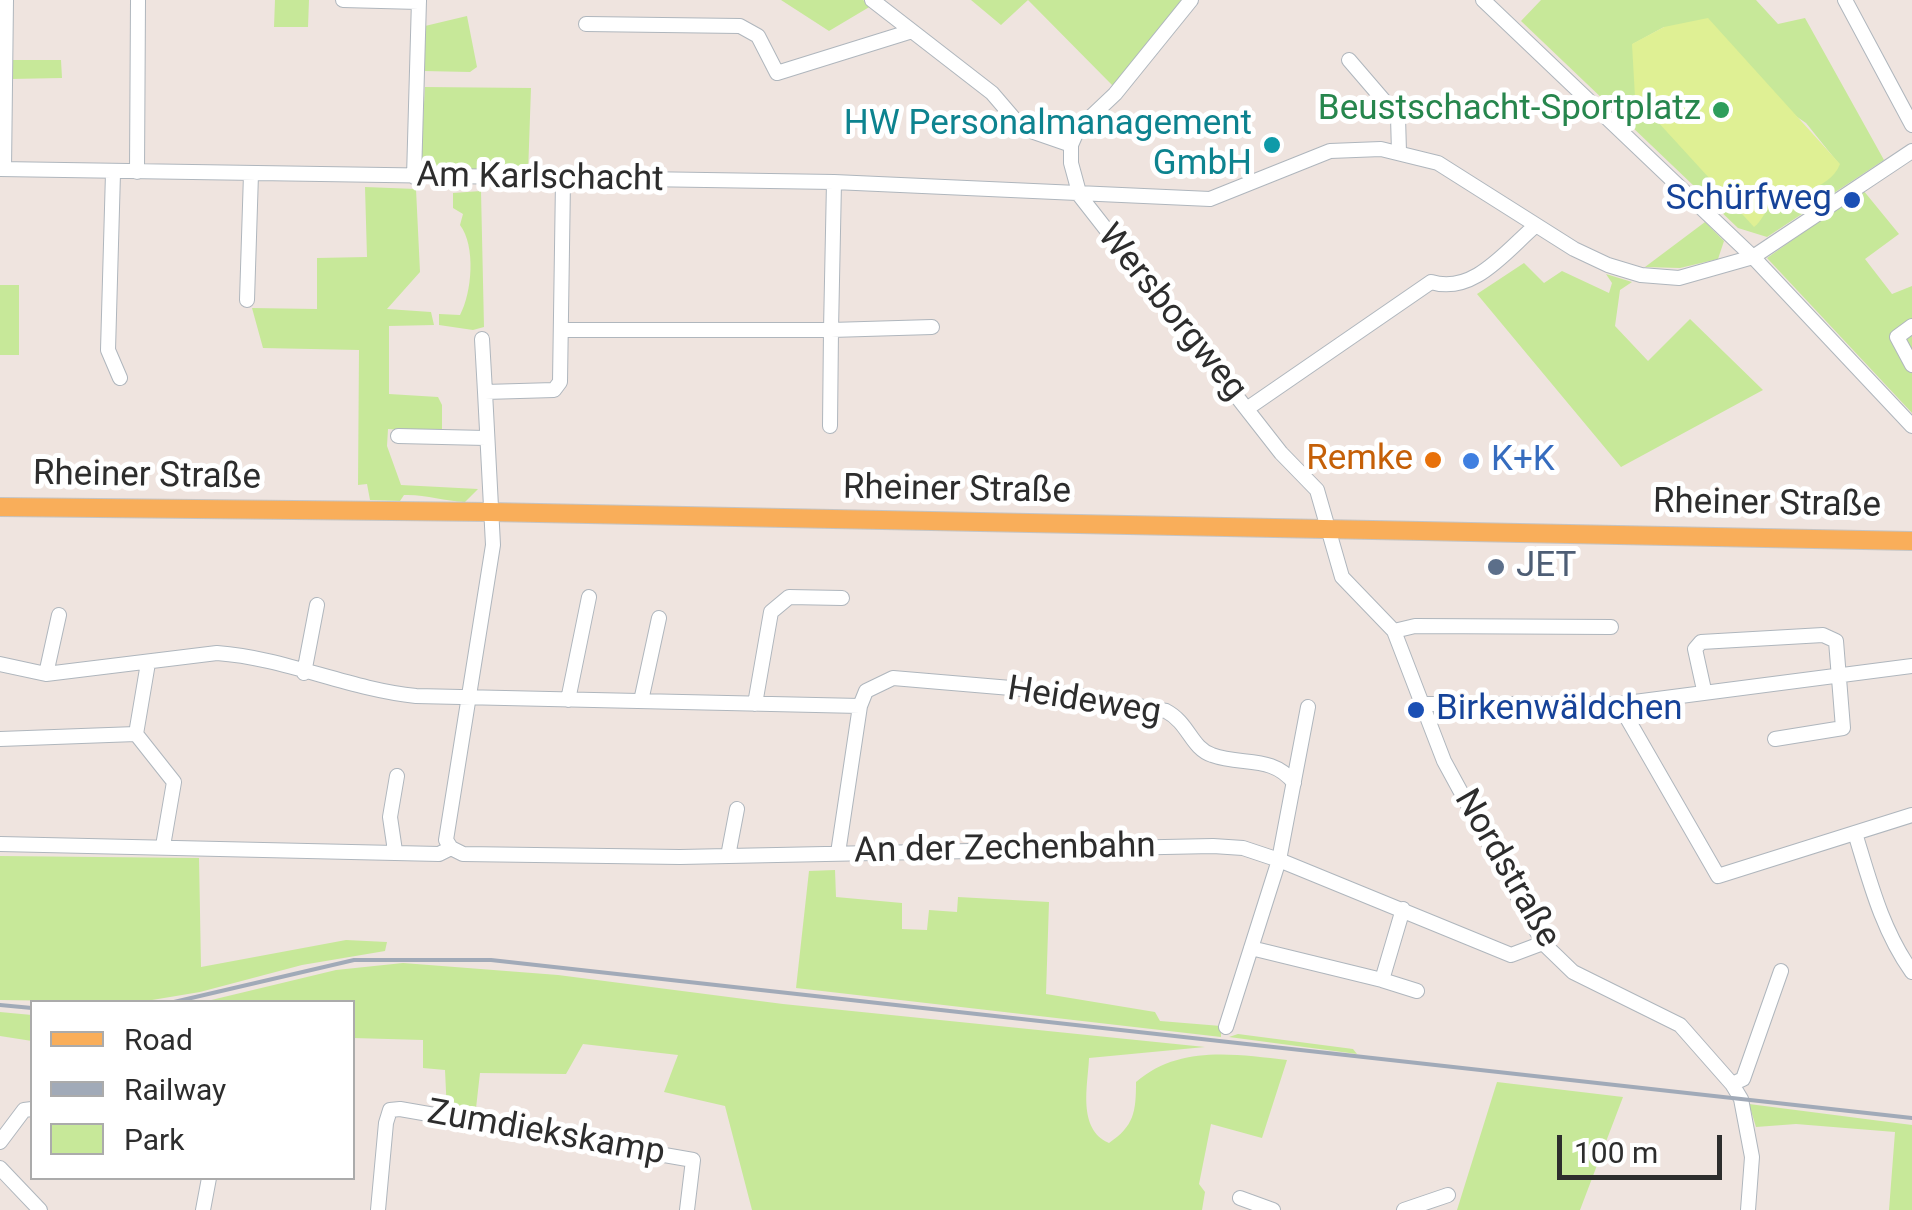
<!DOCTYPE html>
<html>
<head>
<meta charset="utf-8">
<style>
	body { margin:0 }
	#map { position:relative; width:1912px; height:1210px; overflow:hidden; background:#efe4df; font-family:Roboto,sans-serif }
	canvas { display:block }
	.legend { position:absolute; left:30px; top:1000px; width:325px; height:180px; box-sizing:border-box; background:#fff; border:2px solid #ababab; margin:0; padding:12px 18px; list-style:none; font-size:30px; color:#2d2d2d }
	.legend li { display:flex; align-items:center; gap:20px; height:50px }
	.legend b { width:50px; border:2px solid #ababab }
	.scale { position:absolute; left:1557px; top:1135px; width:165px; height:45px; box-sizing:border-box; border:5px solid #2d2d2d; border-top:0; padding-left:12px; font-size:30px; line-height:35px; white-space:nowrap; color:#2d2d2d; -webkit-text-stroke:8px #fff; paint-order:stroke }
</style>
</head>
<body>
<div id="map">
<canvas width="1912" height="1210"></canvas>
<ul class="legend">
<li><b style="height:12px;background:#f9ae5a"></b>Road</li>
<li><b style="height:12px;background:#a1aab8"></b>Railway</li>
<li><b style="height:28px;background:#c7e899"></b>Park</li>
</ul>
<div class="scale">100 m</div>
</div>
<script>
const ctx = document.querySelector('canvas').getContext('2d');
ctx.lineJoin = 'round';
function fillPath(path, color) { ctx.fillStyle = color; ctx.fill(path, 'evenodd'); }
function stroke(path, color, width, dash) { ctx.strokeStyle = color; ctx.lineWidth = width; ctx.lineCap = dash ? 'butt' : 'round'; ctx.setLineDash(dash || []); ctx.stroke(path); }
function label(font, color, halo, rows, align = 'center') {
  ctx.font = font + ' Roboto,sans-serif'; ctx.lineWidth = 10; ctx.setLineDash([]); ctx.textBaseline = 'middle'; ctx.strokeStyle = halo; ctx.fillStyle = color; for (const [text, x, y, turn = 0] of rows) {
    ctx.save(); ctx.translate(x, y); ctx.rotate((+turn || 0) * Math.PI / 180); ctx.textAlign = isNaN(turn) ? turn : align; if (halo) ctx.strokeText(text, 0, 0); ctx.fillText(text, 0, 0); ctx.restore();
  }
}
fillPath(new Path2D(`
	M275 0H309L308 27H274Z
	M781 0H863L871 6 829 31Z
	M971 0H1183L1113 86 1028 0 1001 25Z
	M1541 0H1756L1778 24 1805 18 1884 160 1767 237 1738 228 1521 21ZM1664 27 1806 123 1839 164 1802 193 1767 209 1633 44Z
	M467 16 477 67 470 72 423 71 425 26Z
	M10 60H61L62 78 10 79Z
	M425 87 531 88 528 174 420 172Z
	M365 187 416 189 420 272 387 309 431 312 434 325 389 326V394L438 397 442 405V433L388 429 387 446 401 485 478 489 465 502C444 501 424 494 404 495L400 501 370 500 367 484 358 485 359 350 263 348 252 308 317 309V258L367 257Z
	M1863 190 1899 234 1865 259 1892 294 1912 286V413L1767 258Z
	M481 191 484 327 473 330 439 325V314L460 315C472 293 476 246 460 225L463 214 453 208V193Z
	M1705 222 1724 241 1718 259 1680 268 1645 267Z
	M1524 263 1544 283 1562 271 1609 293 1612 283 1606 274 1632 282 1620 290 1615 326 1648 361 1690 319 1763 390 1621 467 1477 294Z
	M0 285H19V355H0Z
	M0 856 199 858 201 967 346 940 387 942 385 951 302 965 200 992 140 1002 0 1000Z
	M835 870 836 897 902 903V929L927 930 929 910 957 912 958 897 1049 902 1046 994 1155 1012 1160 1021 1221 1026V1037L796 988 809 871Z
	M403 963 558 975 783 1004 1205 1047 1089 1058C1088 1085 1077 1129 1109 1143 1134 1126 1136 1112 1136 1082 1179 1045 1234 1054 1287 1060L1262 1138 1211 1124 1199 1184 1205 1192 1202 1210H752L725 1106 664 1092 678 1055 583 1044 566 1074 480 1073 475 1117 447 1113 445 1070 423 1068V1040L353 1038 352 1002H203L336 970Z
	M0 1012 32 1015V1041L0 1036Z
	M1238 1034 1353 1049 1357 1054 1229 1037Z
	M1497 1082 1623 1097 1580 1210H1457Z
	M1749 1104 1912 1125V1210H1889L1895 1132 1796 1124 1756 1127Z`), '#c7e899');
fillPath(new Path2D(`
	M1708 18 1840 164C1829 192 1791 191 1770 208 1763 213 1762 221 1754 227L1635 97 1632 44 1664 27Z`), '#dff094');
const minor = new Path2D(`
	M343 0 419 2
	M872 0 992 93 1022 128 1071 145
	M1191 0 1115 94 1078 129 1071 145V163L1080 196 1281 453 1317 490 1342 577 1394 631 1444 761 1543 943 1573 972 1680 1025 1732 1084 1741 1099 1752 1157 1748 1210
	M1483 0 1753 257 1912 426
	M1845 0 1912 125
	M586 24 740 26 758 36 777 73 912 31
	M1349 60 1398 117 1399 152
	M0 169 834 182 1210 199 1330 151 1381 149 1438 163 1574 249 1608 265 1641 275 1679 278 1753 257 1912 151
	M4 169 6 0
	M137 172 138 0
	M113 173 108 350 120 378
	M414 177 419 0
	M834 182 831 330 932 327
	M247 300 251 174
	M1912 326 1897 337 1912 365
	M561 330H831L830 426
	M482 339 485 392
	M1248 408 1431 282C1473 295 1505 252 1535 226
	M398 436 486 438
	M1394 631 1415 626 1611 627
	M0 664 46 674 217 653C285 658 348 689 416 696L860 706
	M304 673 317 605
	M46 674 59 615
	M1704 690 1695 649 1701 642 1823 635 1836 641 1843 728 1775 739
	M568 700 589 597
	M641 701 659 618
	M755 704 771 612 789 597 842 598
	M1421 704H1619L1718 876 1912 815
	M1619 704 1912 666
	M136 734 148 663
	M0 739 136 734 174 782 163 846
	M1855 833C1870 882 1882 930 1912 972
	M0 844 439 854 451 848 463 854 680 857 1213 846 1243 848 1279 860 1511 955 1543 943
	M451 848 446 840 493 545 485 392 554 390 560 382 563 181
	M395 851 390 817 397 776
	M838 853 860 706 866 691 893 678 1058 692 1166 711C1189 723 1191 748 1212 755 1242 766 1273 755 1294 783
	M728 856 737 809
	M1403 909 1382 980 1417 991
	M1251 948 1382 980
	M1226 1027 1279 860 1308 707
	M1732 1084 1743 1079 1781 971
	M0 1142 24 1110 32 1109
	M0 1168 40 1210
	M1240 1198 1273 1210
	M203 1210 209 1178
	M378 1210 386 1123 390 1110 400 1109 693 1160 687 1210
	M1404 1210 1448 1195`);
const major = new Path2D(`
	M0 507 490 512 1912 541`);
stroke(minor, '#afb6bd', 16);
stroke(major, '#c4c4c4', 20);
stroke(minor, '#fff', 14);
stroke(major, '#f9ae5a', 18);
stroke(new Path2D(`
	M174 1002 354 960H491L1912 1118
	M0 1005 32 1008`), '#a1aab8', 4);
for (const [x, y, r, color] of [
	[1721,110,10,"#2e9e5b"],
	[1272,145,10,"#0f9aa8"],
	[1852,200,10,"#1a4fb4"],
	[1433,460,10,"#e8710a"],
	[1471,461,10,"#3f7fe0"],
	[1496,567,10,"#5c6f8a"],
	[1416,710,10,"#1a4fb4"]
]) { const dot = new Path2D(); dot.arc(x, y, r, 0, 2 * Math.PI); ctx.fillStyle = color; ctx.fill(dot); stroke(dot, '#fff', 4); }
label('35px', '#27864d', '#fff', [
	["Beustschacht-Sportplatz",1701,110]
], 'right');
label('35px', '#0d838f', '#fff', [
	["HW Personalmanagement",1252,125],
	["GmbH",1252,165]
], 'right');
label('35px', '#2d2d2d', '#fff', [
	["Am Karlschacht",540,179,1],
	["Wersborgweg",1171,313,51],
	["Rheiner Straße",147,477,1],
	["Rheiner Straße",957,491,1],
	["Rheiner Straße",1767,505,1],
	["Heideweg",1084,702,9],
	["An der Zechenbahn",1005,850,-1],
	["Nordstraße",1506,869,60],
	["Zumdiekskamp",546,1134,10]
]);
label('35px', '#164399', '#fff', [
	["Schürfweg",1832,200],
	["Birkenwäldchen",1436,710,"left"]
], 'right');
label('35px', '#c56008', '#fff', [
	["Remke",1413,460]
], 'right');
label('35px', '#366cbe', '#fff', [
	["K+K",1491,461]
], 'left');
label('35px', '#4e5e75', '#fff', [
	["JET",1516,567]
], 'left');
</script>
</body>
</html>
